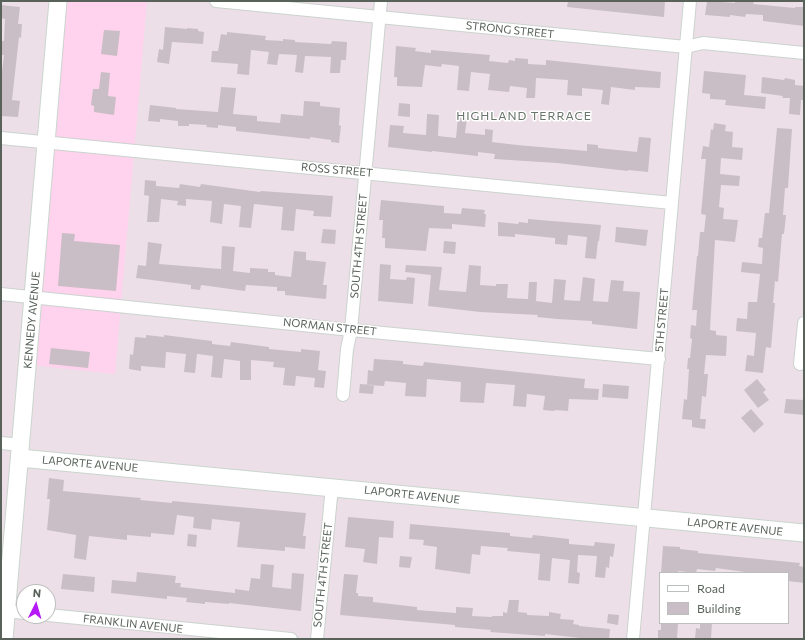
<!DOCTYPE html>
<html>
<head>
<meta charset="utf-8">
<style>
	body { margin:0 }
	#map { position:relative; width:805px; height:640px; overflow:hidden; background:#eddfe7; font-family:Commissioner,sans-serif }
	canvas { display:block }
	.frame { position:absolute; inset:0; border:2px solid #58625a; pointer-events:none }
	.legend { position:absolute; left:659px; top:572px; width:130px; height:52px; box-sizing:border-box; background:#fff; border:1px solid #bcc0bd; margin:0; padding:5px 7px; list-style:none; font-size:12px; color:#58625a }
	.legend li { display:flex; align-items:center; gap:8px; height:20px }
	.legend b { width:20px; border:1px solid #bcc0bd }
	.north { position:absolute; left:16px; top:584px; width:40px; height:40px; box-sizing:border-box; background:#fff; border:1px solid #bcc0bd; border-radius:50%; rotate:5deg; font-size:11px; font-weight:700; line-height:16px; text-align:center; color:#58625a }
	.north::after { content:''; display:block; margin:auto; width:14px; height:18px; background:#b619f8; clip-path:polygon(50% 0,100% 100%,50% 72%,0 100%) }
</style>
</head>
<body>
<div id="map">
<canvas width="805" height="640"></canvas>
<div class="frame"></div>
<ul class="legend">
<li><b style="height:5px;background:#fff"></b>Road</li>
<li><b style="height:11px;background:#cabec6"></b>Building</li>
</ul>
<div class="north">N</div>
</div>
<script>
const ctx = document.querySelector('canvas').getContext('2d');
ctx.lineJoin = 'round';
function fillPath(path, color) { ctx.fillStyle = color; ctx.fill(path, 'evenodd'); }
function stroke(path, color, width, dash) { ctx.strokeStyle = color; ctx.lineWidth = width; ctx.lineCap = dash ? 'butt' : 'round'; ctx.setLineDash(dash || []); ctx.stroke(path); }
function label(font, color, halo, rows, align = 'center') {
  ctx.font = font + ' Commissioner,sans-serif'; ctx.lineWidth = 3; ctx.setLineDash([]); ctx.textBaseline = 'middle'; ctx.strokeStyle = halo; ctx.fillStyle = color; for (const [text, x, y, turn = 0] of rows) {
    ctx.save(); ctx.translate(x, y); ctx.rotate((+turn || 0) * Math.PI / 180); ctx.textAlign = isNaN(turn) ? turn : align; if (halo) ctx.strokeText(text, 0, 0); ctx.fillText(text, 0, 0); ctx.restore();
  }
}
fillPath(new Path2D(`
	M61 1H147L115 374 30 365Z`), '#ffd2ed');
fillPath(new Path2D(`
	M568 1H665L664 17 567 7Z
	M707 1 735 3V1H745L754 2 753 4 795 8V7H804V26L763 21V15L746 14 745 17 730 15V17L705 15Z
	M1 5 20 7 18 24H22L21 38 19 37 12 100 20 101 18 117 1 116V80L4 55H1V41H4L5 19 1 18Z
	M165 27 187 29V28L198 29V31L204 32 203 44 172 42 169 64 157 62 159 49 163 50Z
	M104 30 120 31 117 56 101 54Z
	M227 32 266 36 265 40 283 41V39L295 40V42L331 44 332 41 347 42 346 60H341L340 73H330L331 57 305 56 303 73 295 72 297 55 279 54 277 65 267 64 269 52 251 50 249 75 237 74 238 64 211 62 212 51H218L221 34 227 35Z
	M396 46 416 48 415 51 431 53V50L490 55 489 61 508 63 509 60 515 61V58L528 59V64L546 65V60L661 72 660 88 635 87V90L611 87 609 105 601 104 603 90 582 88V96L567 95 568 80 536 78 535 98H526L527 88 510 86 509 92 488 90 490 74 471 72 469 91 457 90 459 66 442 64 441 67 425 65 422 87 397 86V77H394Z
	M704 71 746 75 744 95 766 97 765 109 725 105 726 100 710 99V94L702 93Z
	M101 72 110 73 108 96 116 97 114 115 94 112V106L91 105 93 89H99Z
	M762 77 784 80 785 78 795 80V85L804 86V100H801L800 115 789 114 790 98H782L783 96 761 93Z
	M221 87 236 88 233 114 257 116V121L280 123 281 114 303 116 304 101 320 102V106L340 108 339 125 341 126 339 143 331 142V140L310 137V139L236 131V127L218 125V128L206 127 207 125 189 124V126H178V121L160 119V122L148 121 150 105 176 108V109L218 112Z
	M399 103 410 104V117L398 116Z
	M427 114 439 115 438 136 456 138 458 117 467 118 465 133 485 135V129L493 130 492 142 517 145 587 151V144L598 145V148L637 152 639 137 651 138 648 172 628 170V171L557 163 494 159 495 154 478 152V156L432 151V152L388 147 390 125 404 126 403 133 426 135Z
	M714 123 726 125 725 131 733 132 732 147 743 148 742 160 721 158 720 174 740 176 739 186 721 185 719 207 724 208 723 219 738 220 735 242 715 240 710 330 716 331V335L727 336 726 356 706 355 704 374H708L706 397 702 396 700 419H706L705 429 692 427V420L682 419 684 399 687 400 689 369H687L688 358H690L692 339 690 338 691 325 696 326 697 310H692L697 256H698L700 232H704L706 215 701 214 706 159H701L703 146 709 147 711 129 713 130Z
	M777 128 792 129 788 188H785L783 215H786L784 234H782L778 282 775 281 773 303H775L771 348 766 347 763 373 745 371 747 355 754 356 756 333 736 331 737 318 747 319 748 302H757L760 274 741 272 742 262 762 264 763 248 758 247 759 238H762L765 213H769Z
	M145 180 156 181V186L179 188 180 184 200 187 201 184 260 192 261 191 333 196 331 217 313 216 314 211 296 209 294 231 281 230 283 207 254 204 251 228 239 227 241 206 224 204 222 224 210 222 212 201 186 199V206L177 205 178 201 161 199 159 222H147L149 196 144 195Z
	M381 200 444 206V213L461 214 462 208 485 210 484 214H486L485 227 452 224V229L429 228 426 251 385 248V238H382L383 220H379Z
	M528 219 601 225 599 241H598L596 259 585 258 587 237 568 235 567 245 555 244V238L515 234V237L498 236V222L518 224 519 222 528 223Z
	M616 227 648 230 646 246 615 242Z
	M323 229 336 230 335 244 321 243Z
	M62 233 75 234 74 241 120 245 116 291 58 286Z
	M444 241 456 242 455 254 443 253Z
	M148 242 162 244 159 264 221 269 222 246 235 247 233 271 250 273V268L268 269V272H275V275L291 277 294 251 306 252V260L326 262 323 285H327L326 299 285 295V291H277V287L246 285 245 291 201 285 200 290 191 289V285L136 278 138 265 146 266Z
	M380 264 391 265 390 279 406 280 407 277 415 278 413 304 378 301Z
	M406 265 442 267 439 290 466 292 469 265 481 266 480 285 496 286V284H508L507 298 528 299 529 282H537L536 301 552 303 554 279 566 280 564 300 580 301 583 277 595 279 593 301 608 302 611 280 624 281 623 291 640 292 637 329 592 324V321L557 319 537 317 538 315 480 312 428 306 431 275 405 272Z
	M146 335 164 337V335L212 341V344L230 346 231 342 269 347V349L301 352V349L320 351 318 370 326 371 324 388 314 387 315 378 296 376 295 386 283 385 285 368 273 367 274 362 251 360V380H240V361L224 359 222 378 211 377 213 356 197 354 195 373 184 372 186 354 166 352 165 368 141 366V371L129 369 130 354 133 355 135 337 146 338Z
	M51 348 90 352 88 368 49 364Z
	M374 359 403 361V364L423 366 424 362 585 379 584 388 599 389 598 400 569 399 568 411 555 410 554 411 543 410 545 396 527 394 526 407 513 406 515 385 486 383 484 403 460 402 461 382 427 379 426 397 405 396 406 383 385 381 384 386 367 385 368 370 373 371Z
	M757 379 766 390 763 392 769 400 758 408 744 390Z
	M360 384 374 385 373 394 359 393Z
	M603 384 629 386 628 399 602 397Z
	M786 399 804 400V415L784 413Z
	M751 409 764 424 754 433 741 418Z
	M49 478 64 480 63 491 141 498 140 500 172 503V501L306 513 303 536H306L305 549 285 547V551L237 547 240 522 212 519 211 530 193 528 194 517 177 515 174 535 151 533V537L127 535V540L89 536 86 560 74 558 76 535 47 530 50 499H47Z
	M348 517 394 521 393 538 379 537 377 564 363 562 365 549 345 547Z
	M410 524 510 533V536L532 538 533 535 569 539V544L594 546 595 542 615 544 613 557 610 556 609 568 606 567 605 578 595 577 597 556 578 555 577 572 580 573 579 584 568 583 570 560 552 558 550 581 538 580 540 554 507 551 508 548 481 546 480 555 472 554 470 574 435 569 437 547 423 545 424 540 409 539Z
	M188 534 197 535 196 547 187 546Z
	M663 546 680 547V549L698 551V553L800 563 799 566 804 567V583L788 581V573H752L716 568 715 571 697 569 696 573 678 571V573H661Z
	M400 556 412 557 410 568 399 567Z
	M261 564 274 565 272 587 291 589 292 573 304 574 301 611 229 603V604L205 602V604L186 602 187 598 167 596V599L111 593 112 580 136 582 137 572 176 576 175 583H181L180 587 235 593V589L249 591 251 578 260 579Z
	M63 574 95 577 94 592 61 589Z
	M344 574 358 575 356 593H358V596L373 597V602L417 607V610L456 613V607L473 608 472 616 492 617V616H503V612L507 613 509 600H519L518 612 527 613V615L549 616V612L561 614 560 619 574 620 573 624 579 625V626L610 629 609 639H589L545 634V636L490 632 491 630 455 627V625L340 615Z
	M608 614 619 615 618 625 607 623Z
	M661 623H678L677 639H658V630H661Z
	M700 623H712L711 639H695L696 628 700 629Z`), '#cabec6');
const street = new Path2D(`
	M216 1 686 47 703 43 804 53
	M1 138 672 203
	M1 294 351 330 659 359
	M800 364 804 323
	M343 395 347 349 351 330 381 1
	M1 443 22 445
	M7 611 24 613
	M48 615 291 639
	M317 639 332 487
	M633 639 690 1`);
const secondary = new Path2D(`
	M20 458 804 533
	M4 639 58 1`);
stroke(street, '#cbd3ce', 14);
stroke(secondary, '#cad5cd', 19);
stroke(street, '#fff', 12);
stroke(secondary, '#fff', 17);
label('11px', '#58625a', '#fff', [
	["STRONG STREET",510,30,6],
	["ROSS STREET",337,170,5],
	["SOUTH 4TH STREET",359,246,-85],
	["KENNEDY AVENUE",32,320,-85],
	["5TH STREET",662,320,-85],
	["NORMAN STREET",330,327,6],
	["LAPORTE AVENUE",90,464,5],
	["LAPORTE AVENUE",412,495,6],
	["LAPORTE AVENUE",735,527,6],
	["SOUTH 4TH STREET",323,575,-84],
	["FRANKLIN AVENUE",133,624,6]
]);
ctx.letterSpacing = '1px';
label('12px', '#69746a', '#fff', [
	["HIGHLAND TERRACE",524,116]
]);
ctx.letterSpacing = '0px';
</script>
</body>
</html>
